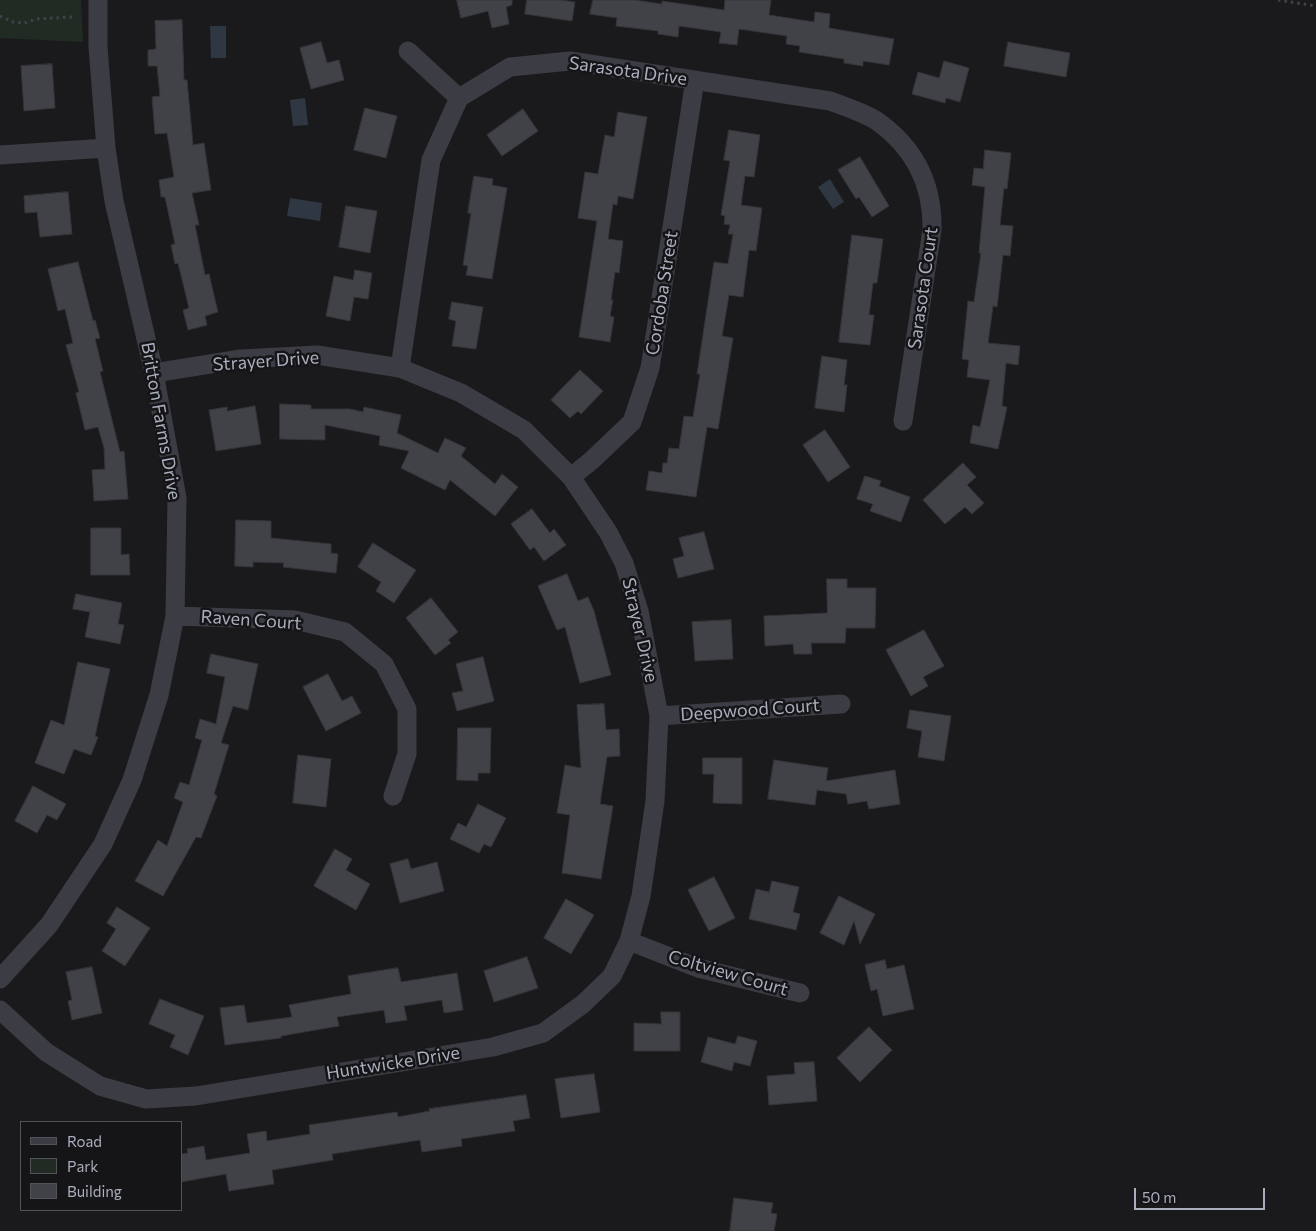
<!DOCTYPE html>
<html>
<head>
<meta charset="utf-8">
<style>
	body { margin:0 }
	#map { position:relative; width:1316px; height:1231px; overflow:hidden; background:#1a1a1d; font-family:Commissioner,sans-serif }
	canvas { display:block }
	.legend { position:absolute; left:20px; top:1121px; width:162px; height:90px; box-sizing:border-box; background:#151518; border:1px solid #51525a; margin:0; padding:6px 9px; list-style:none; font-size:15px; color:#abaebd }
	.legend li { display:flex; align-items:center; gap:10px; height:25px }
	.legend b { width:25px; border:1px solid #51525a }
	.scale { position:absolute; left:1134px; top:1188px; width:131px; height:22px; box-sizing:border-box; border:2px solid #abaebd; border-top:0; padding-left:6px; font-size:15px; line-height:18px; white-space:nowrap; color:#abaebd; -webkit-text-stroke:4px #151518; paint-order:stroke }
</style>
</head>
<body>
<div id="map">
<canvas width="1316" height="1231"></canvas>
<ul class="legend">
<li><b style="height:6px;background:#3c3d44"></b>Road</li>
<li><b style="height:14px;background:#212b24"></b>Park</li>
<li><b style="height:14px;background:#414247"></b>Building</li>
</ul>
<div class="scale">50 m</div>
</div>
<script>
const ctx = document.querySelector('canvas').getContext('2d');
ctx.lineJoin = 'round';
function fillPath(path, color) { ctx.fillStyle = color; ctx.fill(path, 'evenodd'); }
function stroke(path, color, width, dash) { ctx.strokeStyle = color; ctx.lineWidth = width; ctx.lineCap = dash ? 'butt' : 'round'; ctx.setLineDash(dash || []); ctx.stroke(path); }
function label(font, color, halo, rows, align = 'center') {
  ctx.font = font + ' Commissioner,sans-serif'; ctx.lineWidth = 5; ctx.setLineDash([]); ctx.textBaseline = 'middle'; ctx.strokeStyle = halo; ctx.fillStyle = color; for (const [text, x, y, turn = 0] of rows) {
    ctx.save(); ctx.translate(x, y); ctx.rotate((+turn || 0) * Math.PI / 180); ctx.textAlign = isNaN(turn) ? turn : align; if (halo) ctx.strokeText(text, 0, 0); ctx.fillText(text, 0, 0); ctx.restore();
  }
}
fillPath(new Path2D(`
	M0 0H81L83 42 0 38Z`), '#212b24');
fillPath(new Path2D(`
	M210 26H226V58H211Z
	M305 98 308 125 293 126 290 100Z
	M830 179 844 202 833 209 818 187Z
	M290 198 322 203 320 221 287 216Z`), '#2e3742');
const building = new Path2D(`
	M457 0H512V5L506 7 509 24 492 28 488 11 461 18Z
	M527 0H560L575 2 572 21 525 14Z
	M593 0H635L662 4V1L724 10 725 0H771L769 15 814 22 815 12 830 14 829 28 894 39 889 65 863 61V66L844 63V59L799 52 800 46 786 44 787 36 739 29 737 45 719 43 721 32 679 26 678 37 658 34V31L616 26 617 18 590 14Z
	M182 20 184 80H187L193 145 204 143 211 190 192 193 199 225H195L205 275 209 274 218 312 205 316 207 325 188 330 183 310 189 308 178 263 175 264 171 245 175 244 165 197H161L159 180 174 177 167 133 155 134 152 97 160 96 157 66H148V50L156 49 155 21Z
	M321 42 327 63 339 60 344 80 311 89 300 48Z
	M1008 42 1070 53 1066 77 1004 66Z
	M944 61 969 68 960 102 946 98 945 103 912 94 918 72 939 78Z
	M52 64 55 108 24 111 21 66Z
	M365 108 397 116 386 158 354 150Z
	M523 109 538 131 502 156 487 135Z
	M618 112 647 117 633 199 618 196 617 205 613 204 608 239 623 241 619 273 615 272 611 300H613L610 316 614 317 610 342 579 337 597 221 578 218 585 172 598 174 605 135 614 137Z
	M729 130 760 135 754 177 745 176 741 205 762 208 756 251 749 250 743 297 729 295 722 336 733 338 718 429 707 427 696 497 646 490 649 471 662 473 663 463H667L669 448 679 449 684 416 693 417 700 374H697L714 262 728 264 733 234H728L730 225 724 224 725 216 721 215 730 161 724 160Z
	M985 150 1011 153 1007 189 1004 188 1000 225 1013 226 1010 256 1003 255 997 307 993 306 988 343 1020 346 1018 365 1006 363 1002 406 1007 407 998 449 970 443 973 425 980 427 990 380 967 377 969 360 962 359 968 301 974 302 981 253H979L985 187 972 185 974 168 983 169Z
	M860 157 889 206 872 217 859 197 856 199 838 170Z
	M474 176 493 179 492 185 507 188 492 279 466 275 468 266 463 265 471 213H468Z
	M68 192 72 234 40 237 37 212 25 213 24 196Z
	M346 206 377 211 370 253 339 247Z
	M852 235 883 239 877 283H873L869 315H874L870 345 839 342Z
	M78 262 93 321 95 320 100 338 95 339 103 371 100 372 120 452 124 451 128 499 94 501 92 470 105 469 104 448 98 427 85 430 76 393 79 392 66 345 73 343 65 309 58 311 48 269Z
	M355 270 372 273 368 299 354 297 350 321 326 316 334 276 353 280Z
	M452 302 483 307 476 349 452 346 456 321 449 319Z
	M822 356 847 360 844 385H847L844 412 815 408Z
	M580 370 603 391 581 414 578 411 570 418 551 400Z
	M280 404 311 405V409H350L363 412 364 407 401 415 397 433 438 453 445 438 466 448 461 456 495 484 502 474 518 487 495 516 450 480 445 490 401 468 409 451 379 445 380 436 325 425V440L280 439Z
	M255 406 261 444 216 451 209 410 227 407V411Z
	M825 430 850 467 828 482 803 445Z
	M963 463 976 477 967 485 984 503 972 514 965 507 945 524 923 500Z
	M865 476 881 481 879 486 910 497 901 522 870 511 873 504 857 499Z
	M532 509 550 533 554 529 566 545 544 561 534 547 530 550 511 524Z
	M236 520 271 521V538L331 544V553L338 554 336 573 283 567 284 563 253 562V567L235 566Z
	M91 528H121V555L129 554 130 575H91Z
	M704 532 714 569 678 578 673 559 684 556 679 538Z
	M373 543 416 570 394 603 376 591 381 582 358 567Z
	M567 574 578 601 588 597 594 611 611 675 580 683 565 627 557 630 538 586Z
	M827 579H847V588H876L875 628H846L845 643H811L812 654H794L793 644 765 646 764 616 827 613Z
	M76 594 122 603 118 624 124 625 120 644 85 637 90 612 73 609Z
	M431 598 458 632 448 640 451 643 435 655 406 618Z
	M731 620 733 659 695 661 692 622Z
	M924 630 944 666 923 677 928 686 911 696 886 650Z
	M211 654 258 664 248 710 233 706 221 743 229 745 214 794 217 796 201 838 196 837 163 896 135 881 158 840 167 846 183 802 174 798 180 782 189 785 202 740 195 738 200 719 216 724 225 677 207 673Z
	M483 657 494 701 457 711 452 693 463 691 456 664Z
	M78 662 110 669 95 736 98 737 91 755 74 749 64 774 35 763 51 720 64 725Z
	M328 674 342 701 352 696 361 713 326 731 303 687Z
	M604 704 606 730 619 729 620 756 607 757 600 804 613 806 601 879 562 873 570 815 557 813 565 765 581 768 577 705Z
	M910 710 951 716 944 761 918 757 922 731 907 728Z
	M458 728H491L490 773H478V781L457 780Z
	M298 755 331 759 326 807 293 803Z
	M703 758H742V804L713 803 714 774H703Z
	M774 760 828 768 826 781 895 770 900 804 869 809 867 801 848 804 846 794 817 790 815 805 768 799Z
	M33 786 66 804 57 820 47 815 37 833 15 821Z
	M478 804 506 818 491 847 484 844 479 853 450 839 458 823 466 827Z
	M335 849 352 859 346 870 370 884 356 910 314 886Z
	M408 859 411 869 437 862 444 891 400 903 390 864Z
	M714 877 735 918 709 931 688 890Z
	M772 881 799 887 793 912 800 914 796 930 749 919 756 889 769 892Z
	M839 896 875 914 860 944 854 921 844 945 820 933Z
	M566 899 594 915 571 954 544 938Z
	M117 907 150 928 125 966 102 951 116 929 107 923Z
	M527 957 538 988 494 1002 484 971Z
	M885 960 887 969 904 965 914 1009 883 1016 877 989 871 991 865 965Z
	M92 967 102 1013 72 1020 68 1001 72 1000 66 972Z
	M398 968 401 982 457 973 463 1010 444 1013 442 1000 404 1006 407 1020 386 1023 384 1010 337 1017 339 1026 281 1036V1038L225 1045 220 1008 244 1005 247 1023 292 1017 289 1005 351 994 348 976Z
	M160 999 204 1016 188 1055 170 1047 175 1035 149 1024Z
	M661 1012H680V1051H634V1023L661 1024Z
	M869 1027 892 1050 860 1082 837 1058Z
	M738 1036 757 1041 750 1066 734 1062 732 1071 701 1062 708 1037 735 1044Z
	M814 1062 817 1101 769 1105 767 1076 795 1074 794 1063Z
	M594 1074 600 1112 561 1118 555 1079Z
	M526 1095 530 1118 513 1121 515 1131 461 1139 462 1146 422 1152 420 1140 332 1154 333 1160 272 1170 274 1184 229 1191 226 1174 181 1182V1154L188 1153 187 1149 204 1146 206 1160 250 1153 247 1134 266 1131 267 1141 310 1134 309 1125 397 1112 398 1117 430 1111 429 1109Z
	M734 1198 773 1203 771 1213 777 1214 774 1231H730Z`);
fillPath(building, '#414247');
stroke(building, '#343439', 1);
stroke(new Path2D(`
	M1278 0 1316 6
	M0 16 13 22 24 23 37 19 72 17`), '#404249', 3, [2.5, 4]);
stroke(new Path2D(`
	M408 51 459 98
	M0 155 106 148
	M400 368 431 160 459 98 510 67 570 61 830 101C846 107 863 112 877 121 915 148 933 184 932 230L903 421
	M571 477 591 461 632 422 650 368 695 80
	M175 616 295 620 345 632 384 664 407 709V754L393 796
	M659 716 841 704
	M629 941 698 968 800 993
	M0 979 49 925 103 844 132 780 159 695 175 616 177 498 154 373 114 201 106 148 98 47V0
	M0 1010 46 1052 100 1086 146 1099 196 1096 493 1047 543 1033 583 1004 612 976 629 941 641 896 655 801 659 716 639 611 624 563 608 532 571 477 524 430 461 393 400 368 317 355 241 359 154 373`), '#3c3d44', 19);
label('18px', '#abaebd', '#151518', [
	["Sarasota Drive",628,71,8],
	["Sarasota Court",923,288,-82],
	["Cordoba Street",662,293,-81],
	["Strayer Drive",266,361,-4],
	["Britton Farms Drive",161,421,80],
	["Raven Court",251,620,4],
	["Strayer Drive",640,630,77],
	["Deepwood Court",750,710,-4],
	["Coltview Court",728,973,16],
	["Huntwicke Drive",393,1063,-9]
]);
</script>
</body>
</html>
